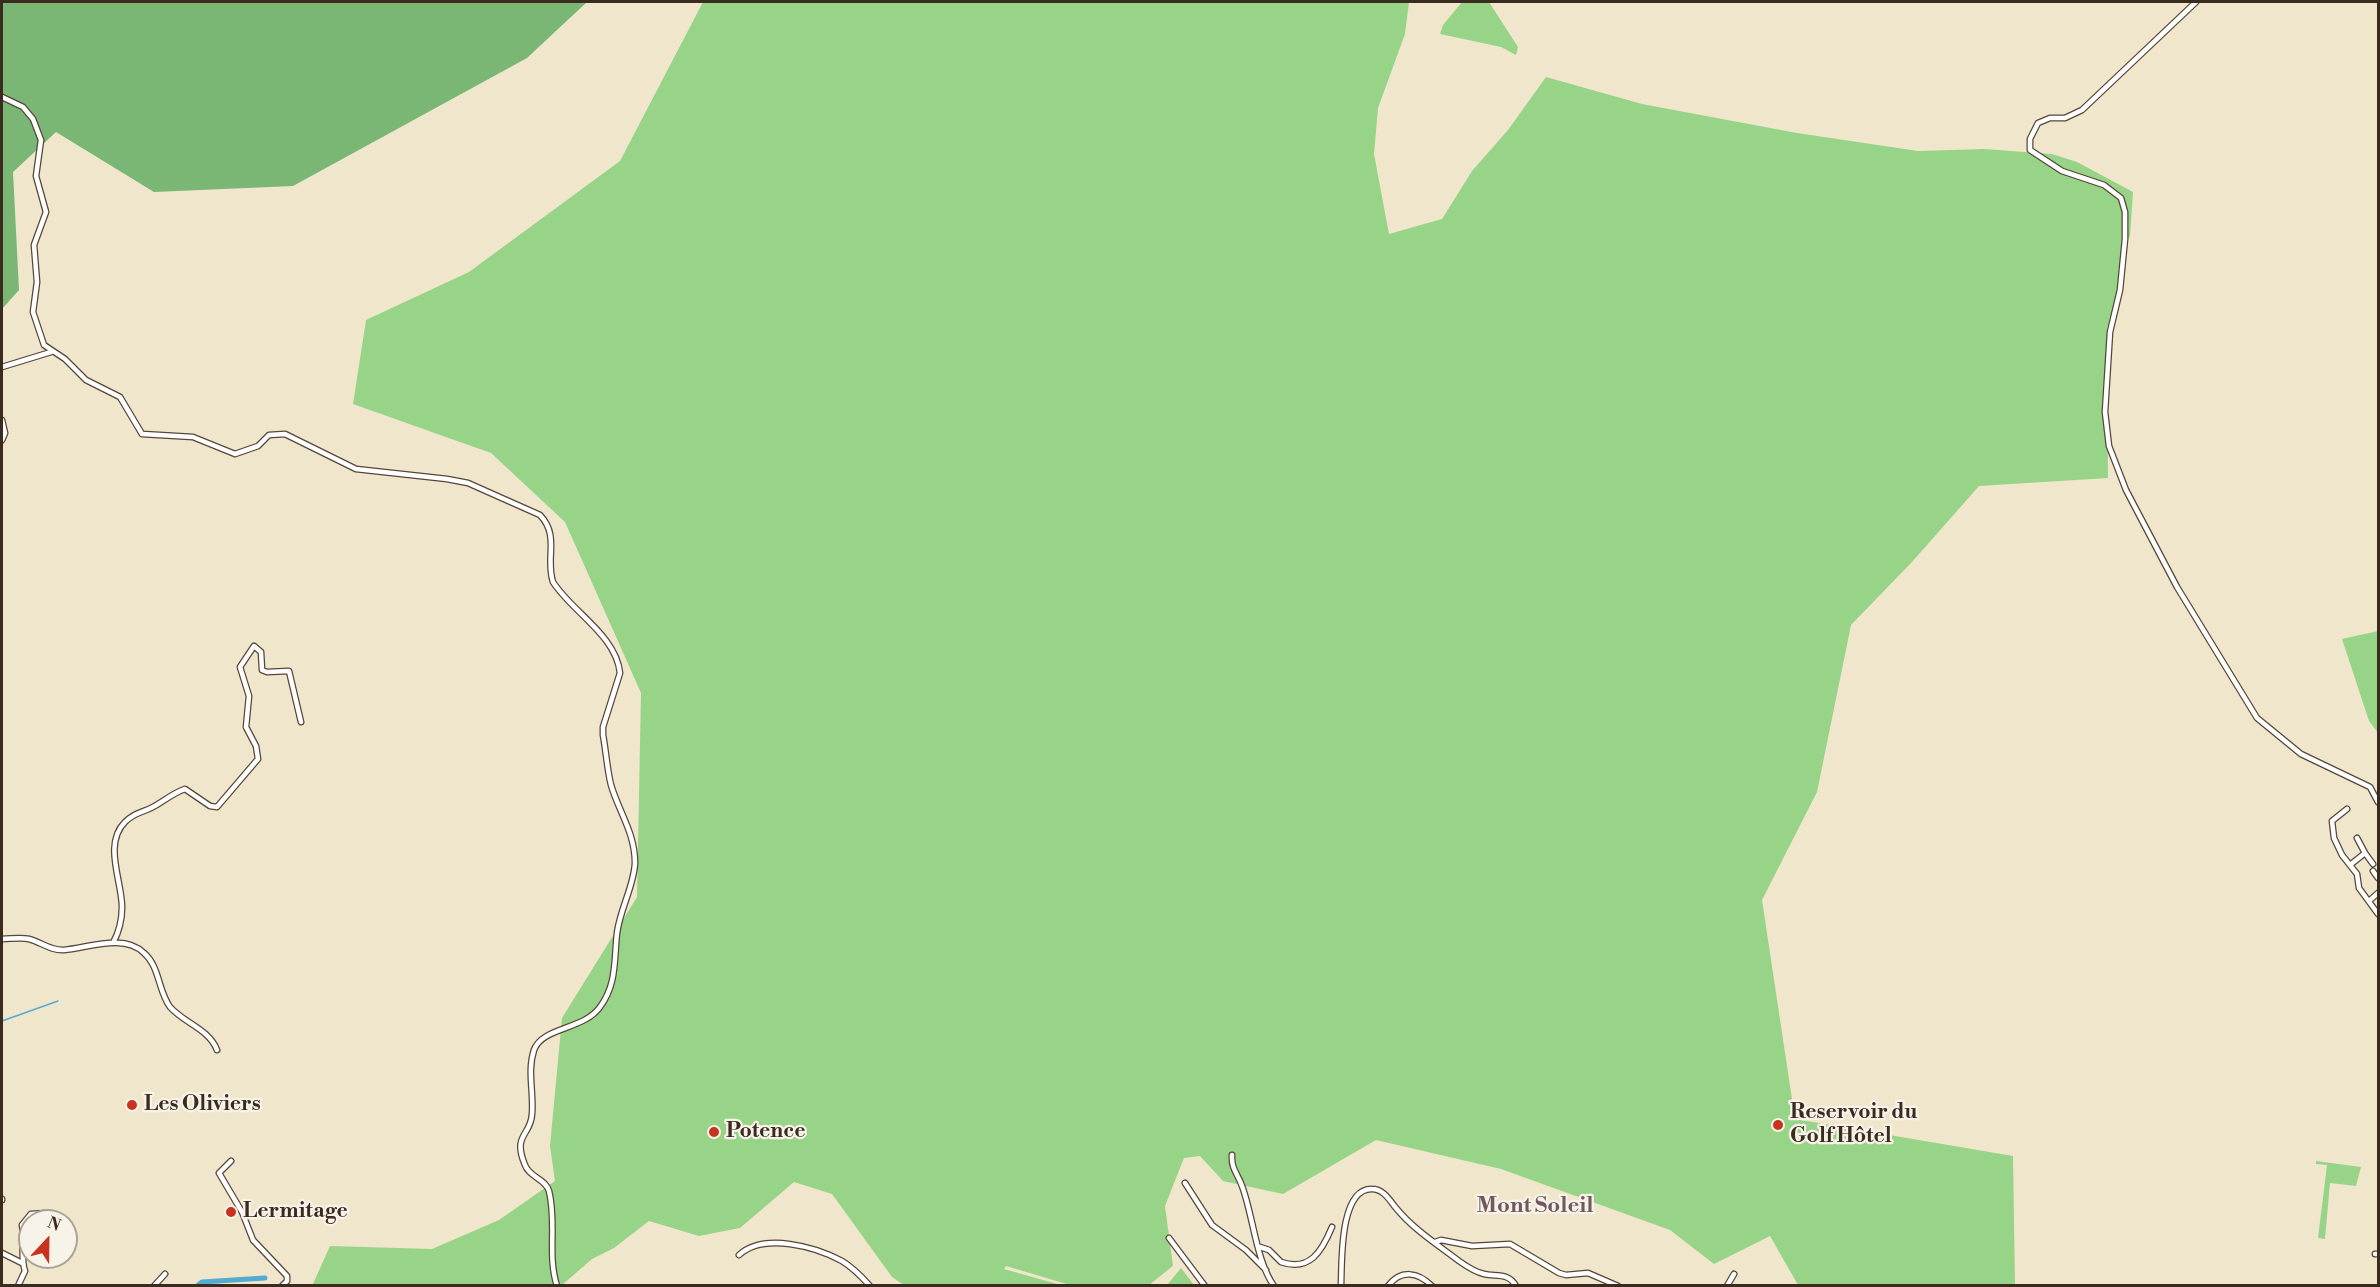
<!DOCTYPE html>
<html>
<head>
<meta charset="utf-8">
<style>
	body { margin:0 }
	#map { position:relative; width:2380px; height:1287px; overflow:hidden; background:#f0e6cc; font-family:"Libre Bodoni",serif }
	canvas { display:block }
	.frame { position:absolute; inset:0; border:3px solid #3b2a1e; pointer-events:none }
	.north { position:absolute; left:18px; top:1209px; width:60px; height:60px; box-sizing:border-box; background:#f7f3e8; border:2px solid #aca397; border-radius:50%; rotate:22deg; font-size:16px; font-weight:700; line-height:24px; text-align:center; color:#3b2a1e }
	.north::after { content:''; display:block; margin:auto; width:21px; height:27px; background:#c8321e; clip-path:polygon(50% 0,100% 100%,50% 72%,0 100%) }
</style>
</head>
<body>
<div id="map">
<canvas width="2380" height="1287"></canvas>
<div class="frame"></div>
<div class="north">N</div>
</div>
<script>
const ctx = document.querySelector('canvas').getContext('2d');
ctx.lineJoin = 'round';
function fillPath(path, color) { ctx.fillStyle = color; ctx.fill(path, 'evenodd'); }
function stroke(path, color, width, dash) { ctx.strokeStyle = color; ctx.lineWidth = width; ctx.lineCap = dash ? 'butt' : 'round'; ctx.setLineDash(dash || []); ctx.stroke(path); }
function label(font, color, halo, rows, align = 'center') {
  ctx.font = font + ' "Libre Bodoni",serif'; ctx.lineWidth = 4.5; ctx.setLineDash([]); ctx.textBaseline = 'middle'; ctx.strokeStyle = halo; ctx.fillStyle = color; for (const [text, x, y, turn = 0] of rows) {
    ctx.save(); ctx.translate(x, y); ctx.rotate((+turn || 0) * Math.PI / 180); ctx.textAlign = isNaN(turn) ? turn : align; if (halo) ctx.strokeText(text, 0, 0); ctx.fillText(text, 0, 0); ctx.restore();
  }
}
fillPath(new Path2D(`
	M703 2H1409L1405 34 1378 108 1374 154 1389 234 1442 219 1472 171 1508 130 1546 77 1642 104 1797 133 1918 151 1984 149 2052 154 2077 162 2133 192 2130 236 2122 251 2115 302 2107 328 2108 478 1979 486 1912 562 1851 625 1817 792 1762 900 1795 1119 2013 1156 2015 1285H1798L1770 1236 1714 1264 1670 1230 1501 1169 1376 1140 1283 1194 1223 1181 1200 1156 1184 1158 1165 1206 1173 1266 1149 1285H1070L1006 1266 1004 1269 1061 1285H904L892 1277 832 1194 794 1182 740 1228 699 1236 649 1221 614 1248 592 1259 562 1285 312 1286 330 1246 432 1249 499 1220 555 1181 550 1146 562 1018 637 897 641 693 565 522 491 453 353 404 366 320 469 272 620 161Z
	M1462 2H1489L1518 47 1516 55 1501 47 1440 34 1443 25Z
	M2378 631V733L2369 721 2342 639Z
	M2316 1161 2361 1167 2356 1186 2330 1183 2325 1239 2318 1238 2327 1165 2316 1164Z
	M1181 1268 1194 1285H1167Z`), '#98d488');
fillPath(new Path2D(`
	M2 2H587L527 58 293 186 154 192 56 132 13 172 19 290 2 309Z`), '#7ab674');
stroke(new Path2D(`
	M2 1021 58 1001`), '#53acd0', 1.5);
stroke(new Path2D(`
	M197 1286 202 1282 265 1278`), '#53acd0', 5);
const street = new Path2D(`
	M2196 2 2082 110 2065 118H2050L2038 123 2030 139V150L2062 171 2104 185 2121 198 2125 212V239L2120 290 2110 332 2105 412 2109 446 2126 490 2177 587 2257 718 2301 754 2370 787 2378 802
	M2 97 23 107 33 119 41 140 36 176 46 212 34 245 37 282 33 312 44 345 65 359 86 380 120 397 142 434 193 437 235 454 258 446 269 435 285 434 356 469 447 479 468 483 540 515C560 536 545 558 553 582 572 612 616 635 620 673L603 727V735C606 751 607 769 611 785 619 812 635 833 635 863 634 886 620 909 617 933 614 960 617 984 600 1007 584 1030 542 1027 534 1050 527 1071 534 1093 532 1114 531 1136 512 1134 525 1165 529 1177 546 1179 549 1191 557 1223 547 1255 557 1286
	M2 367 51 352
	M2 420 5 433 2 440
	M2347 809 2332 821 2334 838 2342 855 2357 874 2359 888 2378 914
	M2357 838 2365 853
	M2350 865 2365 853 2373 864
	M2373 871 2378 878
	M2369 901 2378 893
	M2 939C10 939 21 937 29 939 41 942 51 951 64 950 88 948 124 933 144 953 160 967 158 991 170 1007 184 1023 209 1029 217 1050
	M113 943C119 932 122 920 122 907 122 881 103 844 125 822 135 812 142 813 153 807 164 801 173 793 185 789L210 806 217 807 258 759 256 746 246 727 249 696 240 667 254 646 261 652 262 670 267 672 289 671 301 722
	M1232 1155C1231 1169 1238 1174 1242 1186 1253 1215 1256 1261 1274 1286
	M231 1161 219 1173 242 1212 253 1240 287 1276V1281L282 1286
	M1185 1183 1212 1225 1246 1250 1266 1270
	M2 1200V1199
	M1169 1238 1205 1286
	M1435 1242 1441 1240 1472 1246 1510 1244 1559 1273 1566 1275 1588 1273 1618 1286
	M1260 1247 1269 1250 1281 1262C1310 1272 1322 1251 1332 1227
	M2 1253 22 1263
	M2375 1254H2378
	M739 1255C764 1232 816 1247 842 1261 852 1267 862 1277 870 1286
	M18 1286 25 1271C20 1258 25 1241 22 1225L31 1214 49 1213
	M154 1286 165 1274
	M1341 1286C1342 1264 1339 1188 1372 1189 1384 1189 1390 1201 1396 1208 1413 1229 1438 1245 1459 1261 1466 1266 1475 1272 1484 1274 1496 1277 1508 1272 1516 1286
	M1388 1286C1401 1269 1418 1272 1432 1286
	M1727 1286 1734 1274`);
stroke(street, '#564638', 7);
stroke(street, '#fff', 4.5);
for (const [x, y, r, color] of [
	[132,1105,6,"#c8321e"],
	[1778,1125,6,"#c8321e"],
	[714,1132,6,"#c8321e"],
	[231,1212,6,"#c8321e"]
]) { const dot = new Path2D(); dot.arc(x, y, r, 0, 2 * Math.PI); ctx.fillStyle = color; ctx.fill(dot); stroke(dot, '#f7f3e8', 2); }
label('bold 21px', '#3b2a1e', '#f7f3e8', [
	["Les Oliviers",144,1105],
	["Reservoir du",1790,1113],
	["Golf Hôtel",1790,1137],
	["Potence",726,1132],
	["Lermitage",243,1212]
], 'left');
label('bold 22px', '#715860', '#f7f3e8', [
	["Mont Soleil",1535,1207]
]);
</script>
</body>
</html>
